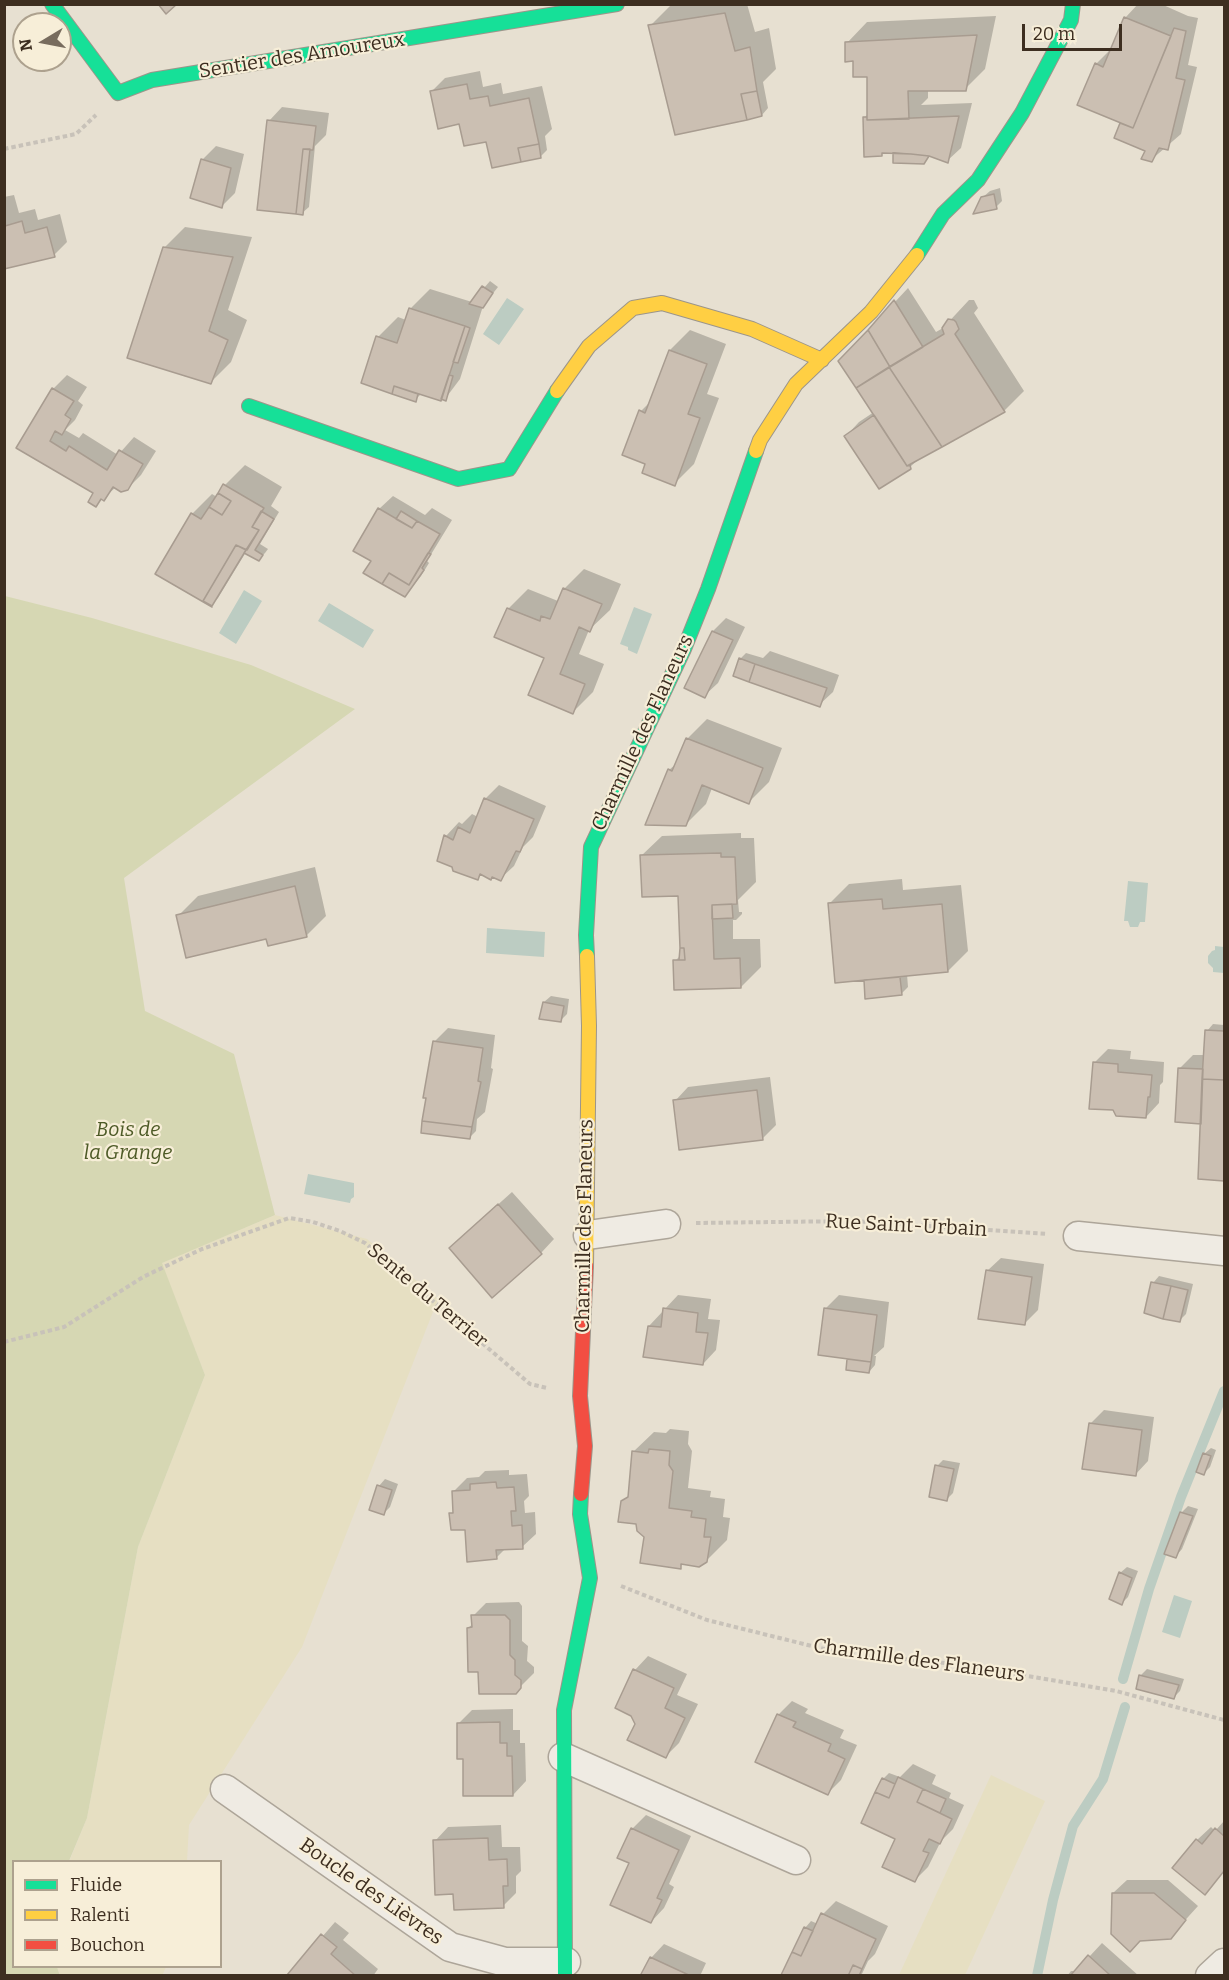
<!DOCTYPE html>
<html>
<head>
<meta charset="utf-8">
<style>
	body { margin:0 }
	#map { position:relative; width:1229px; height:1980px; overflow:hidden; background:#e7e0d1; font-family:Bitter,serif }
	canvas { display:block }
	.frame { position:absolute; inset:0; border:6px solid #3d2e20; pointer-events:none }
	.legend { position:absolute; left:12px; top:1860px; width:210px; height:108px; box-sizing:border-box; background:#f7eed8; border:2px solid #ada18e; margin:0; padding:8px 10px; list-style:none; font-size:18px; color:#3d2e20 }
	.legend li { display:flex; align-items:center; gap:12px; height:30px }
	.legend b { width:30px; border:2px solid #ada18e }
	.north { position:absolute; left:12px; top:12px; width:60px; height:60px; box-sizing:border-box; background:#f7eed8; border:2px solid #ada18e; border-radius:50%; rotate:260deg; font-size:16px; font-weight:700; line-height:24px; text-align:center; color:#3d2e20 }
	.north::after { content:''; display:block; margin:auto; width:21px; height:27px; background:#786c5e; clip-path:polygon(50% 0,100% 100%,50% 72%,0 100%) }
	.scale { position:absolute; left:1022px; top:24px; width:100px; height:27px; box-sizing:border-box; border:3px solid #3d2e20; border-top:0; padding-left:8px; font-size:18px; line-height:21px; white-space:nowrap; color:#3d2e20; -webkit-text-stroke:4px #f7eed8; paint-order:stroke }
</style>
</head>
<body>
<div id="map">
<canvas width="1229" height="1980"></canvas>
<div class="frame"></div>
<ul class="legend">
<li><b style="height:8px;background:#16e098"></b>Fluide</li>
<li><b style="height:8px;background:#ffcf43"></b>Ralenti</li>
<li><b style="height:8px;background:#f24e42"></b>Bouchon</li>
</ul>
<div class="north">N</div>
<div class="scale">20 m</div>
</div>
<script>
const ctx = document.querySelector('canvas').getContext('2d');
ctx.lineJoin = 'round';
function fillPath(path, color) { ctx.fillStyle = color; ctx.fill(path, 'evenodd'); }
function stroke(path, color, width, dash) { ctx.strokeStyle = color; ctx.lineWidth = width; ctx.lineCap = dash ? 'butt' : 'round'; ctx.setLineDash(dash || []); ctx.stroke(path); }
function label(font, color, halo, rows, align = 'center') {
  ctx.font = font + ' Bitter,serif'; ctx.lineWidth = 4.5; ctx.setLineDash([]); ctx.textBaseline = 'middle'; ctx.strokeStyle = halo; ctx.fillStyle = color; for (const [text, x, y, turn = 0] of rows) {
    ctx.save(); ctx.translate(x, y); ctx.rotate((+turn || 0) * Math.PI / 180); ctx.textAlign = isNaN(turn) ? turn : align; if (halo) ctx.strokeText(text, 0, 0); ctx.fillText(text, 0, 0); ctx.restore();
  }
}
fillPath(new Path2D(`
	M275 1215 367 1239 438 1299 302 1647 189 1825 187 1861 69 1862 87 1818 138 1547 205 1375 161 1263Z
	M991 1775 1045 1801 965 1975H899Z
	M57 1967H166L162 1976 60 1975Z`), '#e6dfc2');
fillPath(new Path2D(`
	M5 596 92 618 251 665 355 709 124 878 145 1011 234 1054 275 1215 162 1263 205 1375 138 1547 87 1818 69 1861 14 1862V1966L57 1967 60 1976 4 1975Z`), '#d6d7b3');
fillPath(new Path2D(`
	M507 298 524 309 499 345 483 334Z
	M244 590 262 601 236 644 219 633Z
	M329 603 374 630 363 648 318 621Z
	M634 607 652 614 637 654 628 650V647L620 644Z
	M1128 881 1148 883 1145 922H1140L1138 927H1130L1128 921H1124Z
	M487 928 545 932 544 957 486 953Z
	M1215 946 1224 947V973L1213 972V968L1208 963V956L1212 951 1215 950Z
	M308 1174 354 1183V1197L351 1199 350 1203 304 1194Z
	M1174 1595 1192 1601 1180 1638 1162 1632Z`), '#bcccc2');
fillPath(new Path2D(`
	M679 4H747L755 32 769 28 776 69 763 82 768 108 762 115 650 26 670 6Z
	M1138 4H1161L1188 16 1198 18 1188 65 1197 67 1181 134 1151 160 1148 150 1116 137 1122 122 1096 64 1112 48 1125 18Z
	M996 16 985 69 965 89H928V98L921 105 972 103 961 148 947 161 931 155 923 163 895 152 885 151 881 155 865 117 868 114V75L854 60 847 43 867 22Z
	M480 71 483 87 501 83 503 94 542 86 552 129 545 136 547 150 541 156 487 140 460 122 431 92 445 78Z
	M282 107 329 113 326 135 315 146 309 207 302 213 269 121Z
	M216 146 244 154 235 193 222 206 202 160Z
	M1000 188 1002 201 996 207 983 197 990 191Z
	M14 195 19 213 35 209 38 220 60 214 67 242 54 255 4 268V197Z
	M185 227 252 237 228 310 247 320 231 362 211 382 165 247Z
	M490 281 498 287 483 306 460 379 445 399 422 393 415 400 363 382 378 337 398 317 406 320 410 309 430 289 472 302Z
	M908 288 936 332 943 328 969 300H974L978 308 974 313 1024 391 1004 411 920 458 910 467 879 487 846 436 859 422 874 412 840 361Z
	M690 330 726 344 707 394 719 398 694 464 674 484 647 463 641 411 652 400 670 350Z
	M67 375 87 387 78 401 83 405 75 420 65 430 79 438 83 433 118 455 134 437 156 451 141 475 127 489 116 487 96 505 95 493 18 448 53 389Z
	M245 465 282 487 271 506 279 512 260 544 268 549 265 553 259 559 246 552 218 598 212 604 192 514 212 494 217 497 225 485Z
	M393 496 425 515 432 508 452 520 427 561 429 563 421 576 405 596 379 509Z
	M584 569 621 584 610 610 589 630 579 654 604 664 593 692 573 712 546 657 508 609 528 589 558 601 564 589Z
	M726 618 745 627 718 683 704 696 713 631Z
	M770 651 839 675 833 692 819 705 740 659 746 653 763 658Z
	M707 719 782 748 769 782 749 802 712 788 706 804 686 824 669 770 677 763 687 739Z
	M499 785 546 806 533 837 523 847 514 866 500 879 482 874 478 878 439 860 446 836 459 822 462 824 472 814 478 817 485 799Z
	M741 833V838H754L756 882 738 900 739 912H742V914L736 920H733V939H760L761 967 741 987 675 961 681 955 679 894 641 856 662 836Z
	M315 867 326 916 306 936 267 938 178 916 198 896Z
	M902 879 903 890 961 885 968 951 948 971 907 974 908 987 901 994 865 981 829 904 849 884Z
	M551 996 569 999 567 1014 560 1021 544 1002Z
	M1213 1024 1224 1025V1179L1200 1178 1202 1122 1180 1068 1193 1055H1205L1207 1031Z
	M448 1028 495 1035 491 1068 493 1069 485 1112 477 1119 476 1131 469 1138 427 1097 434 1042Z
	M1108 1049 1131 1051 1130 1059 1164 1062 1163 1082 1160 1085 1159 1103 1146 1117 1095 1062Z
	M770 1077 776 1125 762 1139 675 1101 688 1087Z
	M512 1192 554 1239 541 1253 464 1235Z
	M1001 1258 1044 1264 1038 1310 1024 1324 987 1271Z
	M1159 1276 1193 1284 1186 1314 1180 1320 1153 1283Z
	M678 1295 711 1299 708 1319 720 1320 716 1350 703 1364 649 1326Z
	M839 1295 889 1302 884 1347 874 1356H876L875 1365 869 1372 849 1360 851 1358 826 1308Z
	M1104 1410 1154 1417 1148 1461 1135 1475 1090 1424Z
	M670 1429 689 1431 688 1444 692 1451 688 1488 711 1491 710 1497 725 1499 723 1517 730 1518 727 1540 706 1561 684 1563 680 1567 645 1536 622 1502 629 1495 633 1452 654 1432 666 1433Z
	M1211 1448 1216 1450 1210 1467 1204 1473V1454Z
	M943 1460 960 1463 953 1493 947 1499 937 1466Z
	M509 1470V1475L527 1474 529 1496 524 1501 525 1513 535 1512 536 1534 522 1547 506 1548 496 1558 451 1514 455 1510 453 1492 467 1478 479 1477 485 1471Z
	M385 1479 398 1484 390 1507 384 1513 379 1486Z
	M1188 1506 1198 1509 1182 1549 1176 1556 1166 1553 1182 1512Z
	M1127 1567 1138 1571 1128 1597 1122 1603 1120 1573Z
	M519 1602 522 1606V1641L528 1646 527 1661 534 1667V1673L515 1692 480 1671 468 1628 473 1624V1616L486 1603Z
	M648 1656 687 1674 677 1695 698 1704 679 1743 666 1756 636 1724 633 1714 617 1707 635 1670Z
	M1147 1669 1184 1679 1180 1691 1174 1697 1137 1688 1141 1675Z
	M792 1701 808 1709 805 1713 844 1730 840 1738 857 1745 841 1780 828 1793 778 1715Z
	M513 1709V1730H520V1743H525L526 1781 513 1795 465 1757 458 1724 472 1710Z
	M913 1764 936 1775 932 1784 951 1793 949 1798 964 1805 953 1829 941 1841 928 1867 914 1881 897 1839 883 1779 889 1773 900 1777Z
	M646 1815 691 1836 669 1884 674 1887 664 1908 651 1922 631 1862 619 1857 633 1828Z
	M1224 1821V1872L1205 1893 1197 1840 1211 1827 1215 1831Z
	M501 1825 502 1847H520L521 1871 516 1876V1893L503 1906 455 1893 435 1841 448 1827Z
	M1127 1880H1168L1198 1906 1170 1937 1113 1893Z
	M836 1901 888 1926 875 1954 868 1961 861 1976 783 1975 805 1928 811 1921 818 1924 823 1914Z
	M335 1922 349 1933 343 1940 378 1969 373 1976 289 1975Z
	M1102 1943 1139 1976H1067L1071 1971H1076Z
	M664 1944 706 1963 700 1976H641L651 1958Z`), '#0003');
stroke(new Path2D(`
	M1123 1679 1149 1589 1181 1497 1224 1391
	M1037 1976 1053 1900 1073 1826 1103 1779 1125 1707`), '#bcccc2', 10);
const building = new Path2D(`
	M158 4H177L166 14Z
	M725 13 735 51 750 47 757 91 741 94 747 120 675 135 648 25Z
	M1124 17 1171 36 1133 128 1077 105 1095 63 1103 67Z
	M1174 28 1186 31 1176 78 1185 80 1168 150 1159 148 1152 162 1141 159 1145 151 1114 138 1120 123 1133 128Z
	M977 35 966 91H908L909 119 867 120V77H853V61L845 62V42Z
	M467 84 470 99 488 96 490 106 529 98 539 144 518 148 521 162 492 168 486 142 464 146 459 124 438 129 430 91Z
	M757 91 762 116 747 120 741 94Z
	M959 116 948 163 929 156 911 154 882 153V156L864 157 863 117H867V120Z
	M267 120 316 126 313 150 303 149 296 214 257 210Z
	M539 144 541 158 521 162 518 148Z
	M303 149H310L303 215 296 214Z
	M893 153 911 154 929 156 924 164 893 163Z
	M201 159 231 168 222 208 190 198Z
	M994 194 997 209 973 214 981 197Z
	M22 221 25 233 47 227 55 257 4 269V222L5 226Z
	M163 247 233 257 209 331 228 340 211 384 127 358Z
	M482 286 493 293 483 308 469 304Z
	M894 300 923 347 890 367 868 330Z
	M409 308 465 326 441 401 394 386 392 394 361 383 376 336 397 343Z
	M948 319 954 320 956 322 959 329 955 334 1005 412 942 447 889 367 944 334 942 328Z
	M465 326 470 328 458 363 453 362Z
	M868 330 890 367 856 388 838 361Z
	M669 350 707 364 688 414 700 418 675 486 642 473 645 464 622 455 639 410 645 413Z
	M889 367 942 447 907 466 856 388Z
	M449 375 453 376 446 401 441 399Z
	M394 386 418 394 416 402 392 394Z
	M52 388 74 401 65 415 71 419 62 435 55 431 50 441 66 451 69 446 107 470 119 450 143 464 128 490 121 492 113 487 104 501 101 499 96 507 88 502 93 493 16 448Z
	M874 415 907 466 910 465 911 469 879 489 844 436Z
	M223 484 264 508 252 527 259 530 247 550 236 545 203 601 212 607 155 574 191 513 201 519 209 507 222 515 231 501 218 493Z
	M218 493 231 501 222 515 209 507Z
	M378 508 412 528 417 521 440 534 409 585 389 573 382 584 363 573 371 561 353 551Z
	M261 511 274 519 255 550 263 555 259 561 244 553 259 530 252 527Z
	M401 511 417 521 412 528 396 519Z
	M236 545 246 550 212 606 203 601Z
	M428 553 431 554 422 568 424 570 405 597 382 584 389 573 409 585Z
	M563 588 602 604 590 632 579 627 560 674 585 684 573 714 528 695 544 658 494 637 507 608 540 621 541 616 550 619Z
	M712 631 733 640 705 698 684 688Z
	M739 658 755 664 749 682 733 676Z
	M755 664 827 688 820 707 749 682Z
	M686 738 763 768 749 804 702 785 686 826 645 825 668 769 672 771Z
	M484 798 534 819 520 852 516 851 501 881 492 877 491 880 480 874 478 880 453 871 452 867 437 861 444 835 453 840 458 827 470 833Z
	M721 853V857H735L737 904 712 905 714 959 740 958 741 988 674 990 673 960H685L684 948H680L678 896 642 897 640 855Z
	M295 886 307 937 268 946 266 939 186 958 176 915Z
	M882 899 883 909 942 904 948 972 835 983 828 903Z
	M732 904 733 918 712 919V905Z
	M680 948H684L685 960H679Z
	M900 977 902 995 865 999 864 980Z
	M543 1002 564 1006 561 1022 539 1019Z
	M1205 1030 1224 1031V1080L1202 1079Z
	M433 1041 483 1048 478 1081 481 1082 472 1127 422 1121 426 1098H423Z
	M1093 1062 1118 1064V1072L1152 1075 1150 1097H1148L1146 1118 1116 1116 1113 1110 1089 1109Z
	M1178 1068 1203 1069 1201 1124 1175 1122Z
	M1202 1079 1224 1080V1181L1198 1179Z
	M757 1090 763 1140 679 1150 673 1100Z
	M422 1121 472 1127 470 1139 421 1133Z
	M498 1204 542 1254 492 1298 449 1248Z
	M986 1270 1032 1277 1025 1325 978 1319Z
	M1151 1282 1171 1286 1163 1319 1144 1313Z
	M1171 1286 1188 1290 1180 1322 1163 1319Z
	M663 1308 698 1313 696 1332 708 1333 703 1365 643 1357 648 1326 661 1327Z
	M824 1308 877 1315 871 1362 818 1355Z
	M847 1359 871 1362 869 1373 846 1370Z
	M1089 1423 1142 1430 1136 1476 1082 1469Z
	M649 1449 670 1451 669 1465 673 1471 669 1508 692 1511 691 1517 706 1519 704 1537H711L707 1562 699 1567 681 1564V1569L640 1563 644 1537 637 1531 636 1524 618 1522 621 1501 628 1497 632 1451 648 1453Z
	M1203 1453 1211 1456 1204 1475 1196 1472Z
	M935 1465 954 1469 947 1501 929 1497Z
	M496 1482 497 1488 514 1487 516 1511H511L512 1526 522 1525 523 1549 496 1550 497 1559 467 1562 465 1530H451L449 1513H453L452 1491 470 1490V1484Z
	M377 1485 392 1490 384 1515 369 1510Z
	M1180 1512 1193 1516 1176 1558 1164 1554Z
	M1119 1572 1132 1578 1122 1605 1109 1599Z
	M471 1615H505L510 1620V1655L515 1660V1675L521 1680V1688L516 1694H479L478 1672H468L467 1628 472 1627Z
	M633 1669 674 1688 665 1708 685 1718 666 1758 627 1740 635 1724 631 1716 615 1708Z
	M1139 1675 1179 1685 1174 1699 1136 1689Z
	M777 1714 796 1722 793 1727 831 1744 828 1751 845 1759 828 1795 755 1762Z
	M500 1722V1743H507V1756H512L513 1796H463V1759H457V1723Z
	M898 1777 923 1789 917 1802 952 1819 940 1844 929 1839 923 1851 929 1853 915 1882 882 1867 895 1839 861 1823 875 1792 889 1798Z
	M882 1778 895 1784 889 1798 875 1792Z
	M923 1789 946 1799 940 1813 917 1802Z
	M631 1828 679 1850 657 1898 662 1900 651 1923 610 1905 629 1863 617 1858Z
	M1215 1828 1224 1836V1871L1205 1895 1172 1868 1196 1839 1202 1844Z
	M488 1838 489 1860 507 1859 508 1886H503L504 1908 454 1910 453 1894 435 1895 433 1840Z
	M1112 1893H1154L1186 1920 1171 1939 1140 1941 1130 1952 1111 1934Z
	M821 1913 876 1939 862 1969 853 1965 848 1976 781 1975 792 1952 801 1956Z
	M804 1927 813 1931 801 1956 792 1952Z
	M321 1934 337 1947 331 1954 356 1976 287 1975Z
	M1088 1955 1111 1976H1070Z
	M650 1957 691 1976H640Z
	M853 1965 862 1969 859 1976H848Z`);
fillPath(building, '#cbbfb2');
stroke(building, '#a89c90', 1.5);
const street = new Path2D(`
	M588 1235 666 1224
	M1078 1236 1224 1251
	M563 1757 796 1860
	M225 1789 450 1947 505 1962H566
	M1210 1976 1224 1963`);
const fast = new Path2D(`
	M52 4 118 93 152 80 617 4
	M917 255 943 214 978 180 1022 113 1071 20 1073 4
	M249 406 458 479 509 469 557 391
	M587 956 586 935 591 847 684 649 708 589 756 451
	M565 1976 564 1710 590 1578 580 1514 581 1494`);
const slow = new Path2D(`
	M557 391 589 346 633 308 662 303 752 329 822 360
	M756 451 760 440 796 384 871 312 917 255
	M586 1266 589 1026 587 956`);
const jam = new Path2D(`
	M581 1494 585 1446 580 1396 586 1266`);
stroke(street, '#ada599', 31);
stroke(fast, '#9c958a', 16);
stroke(slow, '#9c958a', 16);
stroke(jam, '#9c958a', 16);
stroke(new Path2D(`
	M4 149 76 134 96 115
	M696 1223 853 1221 1048 1234
	M4 1342 64 1327 143 1277 202 1249 289 1218 313 1222 340 1231 365 1243 530 1384 547 1388
	M621 1586 707 1620 840 1653 956 1664 1116 1691 1224 1720`), '#c8c2b9', 4, [4.5, 3]);
stroke(street, '#efebe3', 28);
stroke(fast, '#16e098', 14);
stroke(slow, '#ffcf43', 14);
stroke(jam, '#f24e42', 14);
label('20px', '#3d2e20', '#f7eed8', [
	["Sentier des Amoureux",302,56,-9],
	["Charmille des Flaneurs",643,733,-65],
	["Charmille des Flaneurs",585,1226,-89],
	["Rue Saint-Urbain",906,1226,3],
	["Sente du Terrier",427,1296,40],
	["Charmille des Flaneurs",919,1661,8],
	["Boucle des Lièvres",371,1892,35]
]);
label('italic 20px', '#4d5a26', '#f7eed8', [
	["Bois de",128,1130],
	["la Grange",128,1153]
]);
</script>
</body>
</html>
